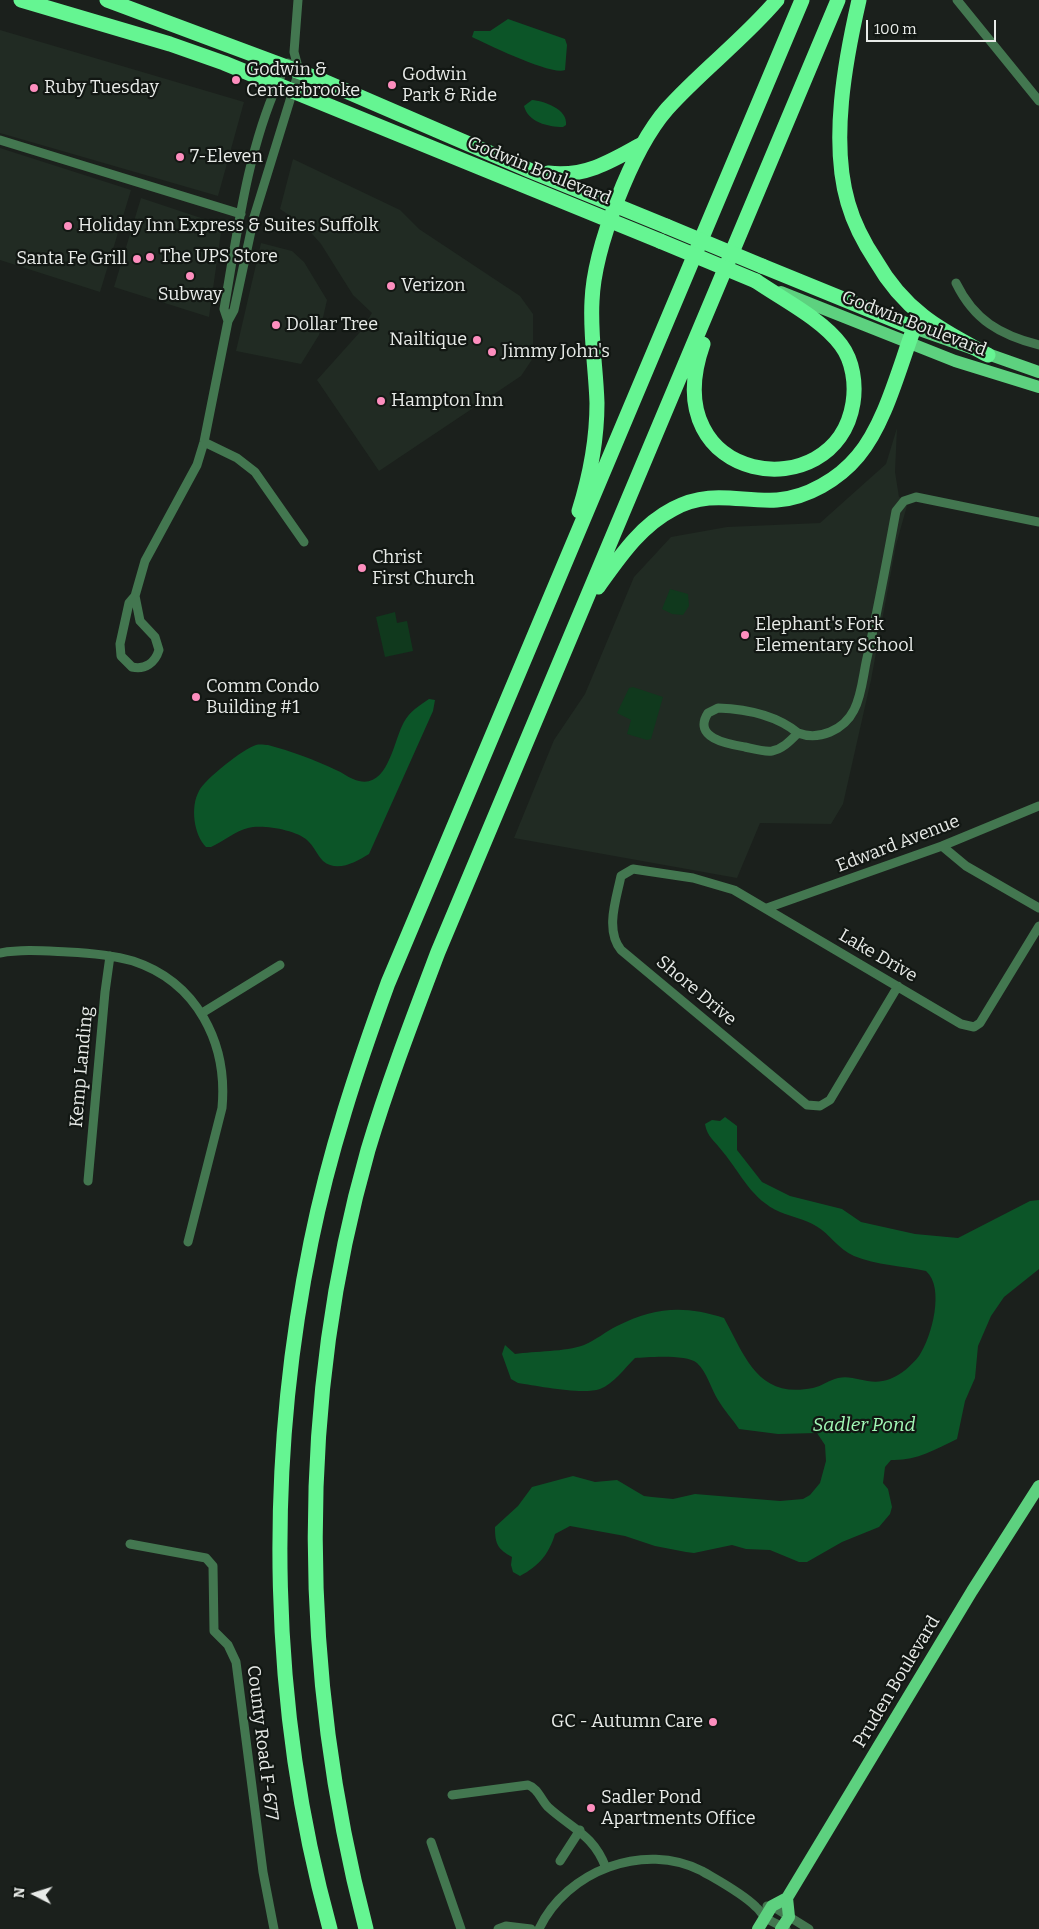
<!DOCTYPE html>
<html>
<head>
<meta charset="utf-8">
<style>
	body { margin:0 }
	#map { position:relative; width:1039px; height:1929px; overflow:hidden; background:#1b201c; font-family:Bitter,serif }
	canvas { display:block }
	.north { position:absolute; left:10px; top:1869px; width:50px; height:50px; -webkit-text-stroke:4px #121713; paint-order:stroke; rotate:275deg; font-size:14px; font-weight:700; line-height:20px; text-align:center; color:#e8ebe8 }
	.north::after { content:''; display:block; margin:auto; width:18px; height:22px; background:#e8ebe8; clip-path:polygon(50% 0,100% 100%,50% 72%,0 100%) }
	.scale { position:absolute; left:866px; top:20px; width:130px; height:22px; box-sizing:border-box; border:2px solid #e8ebe8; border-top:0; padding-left:6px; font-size:15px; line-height:18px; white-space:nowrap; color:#e8ebe8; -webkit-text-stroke:4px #121713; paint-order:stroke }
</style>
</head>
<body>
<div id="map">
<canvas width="1039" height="1929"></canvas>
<div class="north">N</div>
<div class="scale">100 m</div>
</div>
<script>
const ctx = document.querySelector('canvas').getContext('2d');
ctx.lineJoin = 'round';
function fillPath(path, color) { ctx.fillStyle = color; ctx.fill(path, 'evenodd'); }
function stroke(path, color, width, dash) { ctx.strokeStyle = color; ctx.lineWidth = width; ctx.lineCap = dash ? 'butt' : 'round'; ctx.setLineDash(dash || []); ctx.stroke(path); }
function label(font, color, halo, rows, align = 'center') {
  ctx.font = font + ' Bitter,serif'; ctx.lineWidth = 4.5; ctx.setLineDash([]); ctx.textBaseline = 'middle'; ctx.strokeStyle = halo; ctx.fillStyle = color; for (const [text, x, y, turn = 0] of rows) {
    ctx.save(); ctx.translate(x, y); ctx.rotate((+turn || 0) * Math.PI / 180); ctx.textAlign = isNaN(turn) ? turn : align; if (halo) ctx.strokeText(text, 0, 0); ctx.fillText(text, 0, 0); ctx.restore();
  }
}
fillPath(new Path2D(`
	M0 30 244 102 218 196 0 133Z
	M0 148 131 190 100 292 0 260Z
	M293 159 400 210 419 229 520 296 533 314V358L521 376 379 471 317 380 360 332 372 313 353 295 321 244 305 226 280 209Z
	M141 198 222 225 209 317 114 287Z
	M261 243 292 251 304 262 327 300 319 335 301 364 236 351Z
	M897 428 895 472 899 497 908 502 896 545 871 680 843 804 831 824 760 823 737 878 514 838 554 740 585 694 634 577 671 537 727 527 820 523 886 464Z`), '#212b23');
fillPath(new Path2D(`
	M670 589 688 594 689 606 683 615 672 614 662 609Z
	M395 612 397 623 407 621 413 651 385 657 376 617Z
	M633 687 663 697 651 739 647 740 627 734 631 720 617 713 629 688Z`), '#10391d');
fillPath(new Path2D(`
	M508 19 565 39 567 45 565 70C552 76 487 44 472 37L474 31H490Z
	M532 100C544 101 568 109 566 125L563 127C548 127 528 122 524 106Z
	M429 699 435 700 433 711 369 854C356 862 337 873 323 861 317 855 314 846 307 840 296 830 262 824 248 828 235 831 223 842 211 847H206C194 835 190 807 199 791 204 780 244 748 256 745 260 744 265 745 268 745 291 751 315 760 336 770 342 772 347 777 353 779 388 794 393 741 404 722 410 711 419 706 429 699Z
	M725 1117 737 1126V1150L762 1182 790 1196 842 1209 861 1222 915 1234 958 1238 1030 1201 1039 1200V1269L1004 1297 991 1316 978 1346 975 1378 965 1401 957 1439C934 1450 916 1461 891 1460L885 1467 883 1483 888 1489 892 1507 890 1514 879 1527 842 1542 807 1562H799L770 1550 746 1549 732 1545 694 1553 686 1552 655 1546 625 1536 570 1526 555 1534C549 1554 539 1566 520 1576L513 1572 511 1565 512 1557C498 1549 495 1545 495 1527L518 1506 532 1487 573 1476 595 1482 617 1480 644 1496 652 1497 673 1499 695 1494 780 1501 803 1499 810 1495 820 1483 826 1461 825 1445 817 1433 778 1434 739 1429C733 1420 724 1410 718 1400 711 1389 707 1372 697 1363 687 1354 648 1357 635 1358 625 1368 613 1384 600 1389 582 1395 538 1386 518 1383L511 1379 502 1354 505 1345 515 1354C535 1351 565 1352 584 1345 596 1340 605 1332 617 1326 655 1307 684 1305 724 1318 746 1358 758 1399 813 1388 822 1386 829 1380 838 1378 855 1374 869 1387 890 1379 902 1374 911 1366 919 1356 932 1337 945 1287 926 1271 903 1266 876 1265 854 1256 838 1249 830 1234 816 1226 804 1219 792 1217 780 1212 751 1199 742 1175 723 1152 715 1141 707 1137 705 1124L712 1120 720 1121Z`), '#0c5528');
stroke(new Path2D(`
	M957 0 1039 101
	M0 140 241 214
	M956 283C974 320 1000 335 1039 345
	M228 321 224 309C237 235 247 152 278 83 281 76 283 68 288 63
	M204 442 237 458 255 472 304 542
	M135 596 140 621 155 637 159 650C155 663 145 670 132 667L121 656 120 644 129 603 135 596 145 561 197 465 204 442 228 321 234 310 254 217 299 71 294 52 298 0
	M718 708C746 709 776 715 798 733 791 740 783 749 772 751 764 752 754 749 745 747 728 744 692 738 708 713Z
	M798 733C819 741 844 730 854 710 862 695 863 675 867 658 878 609 887 560 896 511L904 501 916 497 1039 522
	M942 846 966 866 1039 908
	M767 908 942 846 1039 806
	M0 953C23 949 45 951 68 952 90 953 112 955 133 961 197 982 228 1043 222 1108L188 1242
	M898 986 830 1100 820 1106 807 1105 621 950C605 930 616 900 621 876L633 869 693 878 734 890 961 1024 974 1027 980 1023 1039 926
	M202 1013 280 965
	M88 1181 105 992 110 956
	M130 1544 206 1558 213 1566 214 1631 228 1645 236 1662 263 1872 274 1929
	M452 1795 528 1785C538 1788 541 1800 548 1807 572 1829 593 1834 606 1868
	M431 1842 461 1929
	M560 1861 580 1830
	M767 1906H772L809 1929
	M498 1929 506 1926 531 1929
	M539 1929C566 1871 644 1841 702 1871 719 1881 742 1893 756 1907 760 1910 762 1915 766 1918 772 1922 780 1925 786 1929`), '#437750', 9);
stroke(new Path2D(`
	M781 292 955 361 1039 387
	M914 328 1039 372
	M758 1929 772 1906 787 1898 972 1591 1039 1486
	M781 1929 789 1917 787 1898`), '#5dd17f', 12);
stroke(new Path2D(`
	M21 0 170 44 224 63 660 241
	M107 0 316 78 529 170 666 226
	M859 0C845 61 830 142 848 203 854 224 864 243 876 261 888 282 904 301 923 316 943 332 966 343 988 355
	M548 173C584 178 612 161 642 144
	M703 344C653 485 836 510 853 403 856 384 853 361 841 345 822 319 782 299 756 281
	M579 511C590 476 597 440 597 403 596 369 590 335 592 301 594 248 632 149 667 109 701 71 743 40 777 0
	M598 587C619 558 640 526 673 509 710 489 739 502 777 500 807 498 839 479 858 456 885 424 899 368 914 328L762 266
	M330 1929C269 1708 265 1467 311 1242 329 1153 357 1068 388 983L802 0
	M366 1929C300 1676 296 1403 368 1150 388 1083 413 1018 438 952L838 0`), '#65f592', 15);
stroke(new Path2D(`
	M666 226 762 266
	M660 241 756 281`), '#65f592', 15);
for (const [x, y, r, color] of [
	[236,80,5,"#fd8ebe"],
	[392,85,5,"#fd8ebe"],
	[34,88,5,"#fd8ebe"],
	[180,157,5,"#fd8ebe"],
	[68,226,5,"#fd8ebe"],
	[150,257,5,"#fd8ebe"],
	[137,259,5,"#fd8ebe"],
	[190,276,5,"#fd8ebe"],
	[391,286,5,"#fd8ebe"],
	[276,325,5,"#fd8ebe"],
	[477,340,5,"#fd8ebe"],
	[492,352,5,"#fd8ebe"],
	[381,401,5,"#fd8ebe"],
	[362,568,5,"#fd8ebe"],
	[745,635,5,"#fd8ebe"],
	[196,697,5,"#fd8ebe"],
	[713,1722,5,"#fd8ebe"],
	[591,1808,5,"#fd8ebe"]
]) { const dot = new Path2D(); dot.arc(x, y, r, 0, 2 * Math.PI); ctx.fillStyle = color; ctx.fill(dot); stroke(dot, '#121713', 2); }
label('18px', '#e8ebe8', '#121713', [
	["Godwin &",246,70],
	["Centerbrooke",246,91],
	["Godwin",402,75],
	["Park & Ride",402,96],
	["Ruby Tuesday",44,88],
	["7-Eleven",190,157],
	["Holiday Inn Express & Suites Suffolk",78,226],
	["The UPS Store",160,257],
	["Santa Fe Grill",127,259,"right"],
	["Verizon",401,286],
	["Subway",190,295,"center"],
	["Dollar Tree",286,325],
	["Nailtique",467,340,"right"],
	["Jimmy John's",502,352],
	["Hampton Inn",391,401],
	["Christ",372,558],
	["First Church",372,579],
	["Elephant's Fork",755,625],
	["Elementary School",755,646],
	["Comm Condo",206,687],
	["Building #1",206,708],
	["GC - Autumn Care",703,1722,"right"],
	["Sadler Pond",601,1798],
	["Apartments Office",601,1819]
], 'left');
label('18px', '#e8ebe8', '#121713', [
	["Godwin Boulevard",539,171,22],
	["Godwin Boulevard",914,324,21],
	["Edward Avenue",898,844,-21],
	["Lake Drive",878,956,30],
	["Shore Drive",696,991,40],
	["Kemp Landing",82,1067,-85],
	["Pruden Boulevard",897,1682,-59],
	["County Road F-677",262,1743,83]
]);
label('italic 19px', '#a2fab7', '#121713', [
	["Sadler Pond",864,1426]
]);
</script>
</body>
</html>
